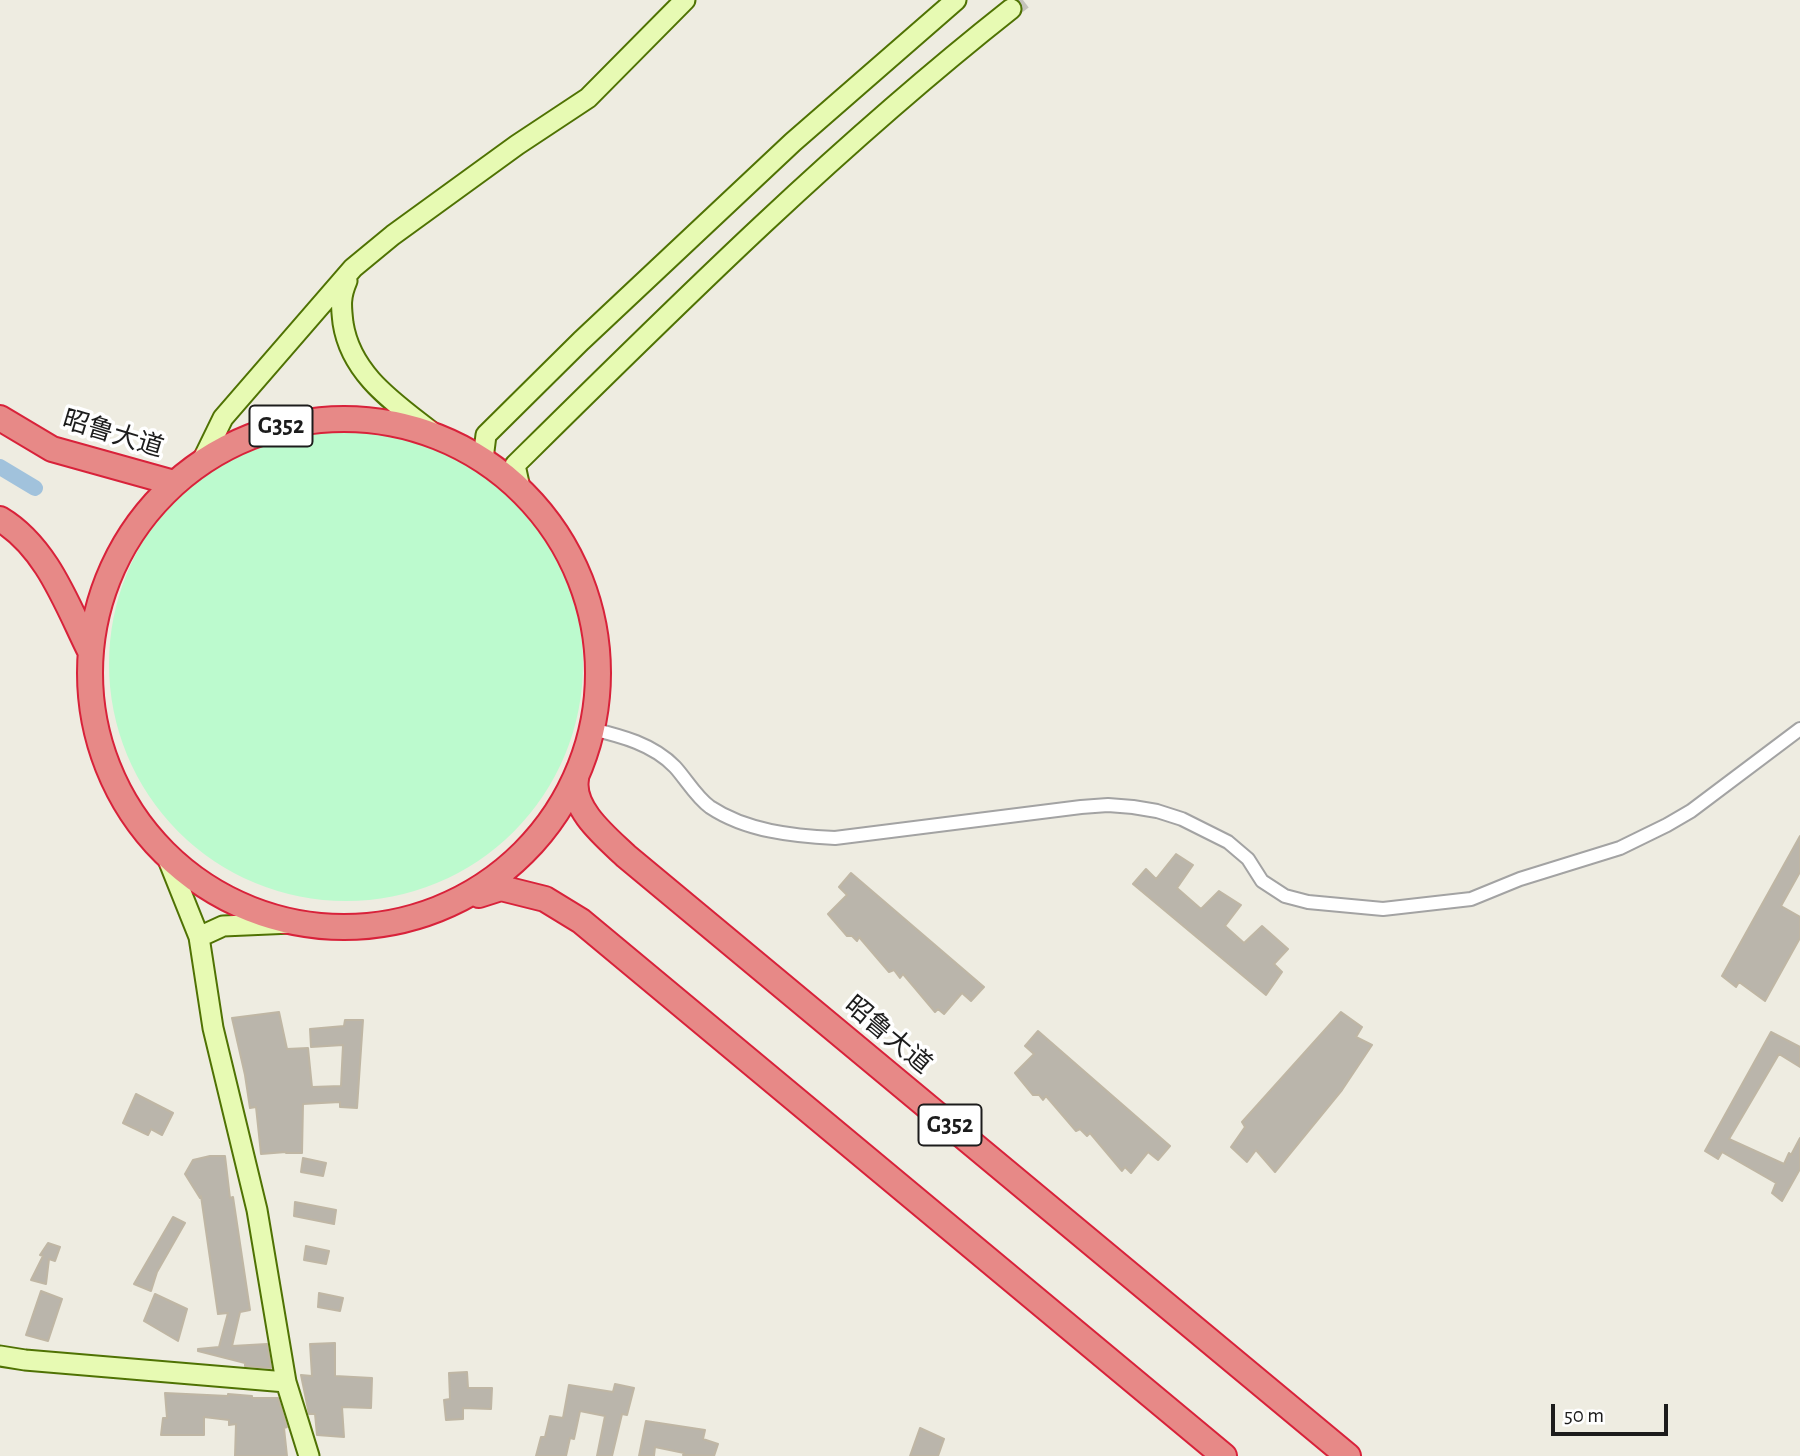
<!DOCTYPE html>
<html>
<head>
<meta charset="utf-8">
<style>
	body { margin:0 }
	#map { position:relative; width:1800px; height:1456px; overflow:hidden; background:#eeece1; font-family:"Alegreya Sans",sans-serif }
	canvas { display:block }
	.scale { position:absolute; left:1551px; top:1404px; width:117px; height:32px; box-sizing:border-box; border:4px solid #1c1c1c; border-top:0; padding-left:9px; font-size:21px; line-height:24px; white-space:nowrap; color:#1c1c1c; -webkit-text-stroke:5px #fff; paint-order:stroke }
</style>
</head>
<body>
<div id="map">
<canvas width="1800" height="1456"></canvas>
<div class="scale">50 m</div>
</div>
<script>
const ctx = document.querySelector('canvas').getContext('2d');
ctx.lineJoin = 'round';
function fillPath(path, color) { ctx.fillStyle = color; ctx.fill(path, 'evenodd'); }
function stroke(path, color, width, dash) { ctx.strokeStyle = color; ctx.lineWidth = width; ctx.lineCap = dash ? 'butt' : 'round'; ctx.setLineDash(dash || []); ctx.stroke(path); }
function label(font, color, halo, rows, align = 'center') {
  ctx.font = font + ' "Alegreya Sans","Noto Sans SC",sans-serif'; ctx.lineWidth = 7; ctx.setLineDash([]); ctx.textBaseline = 'middle'; ctx.strokeStyle = halo; ctx.fillStyle = color; for (const [text, x, y, turn = 0] of rows) {
    ctx.save(); ctx.translate(x, y); ctx.rotate((+turn || 0) * Math.PI / 180); ctx.textAlign = isNaN(turn) ? turn : align; if (halo) ctx.strokeText(text, 0, 0); ctx.fillText(text, 0, 0); ctx.restore();
  }
}
fillPath(new Path2D(`
	M109 664a237 237 0 1 1 474 0a237 237 0 1 1-474 0Z`), '#bcface');
stroke(new Path2D(`
	M0 467 35 488`), '#a1c2dc', 16);
const building = new Path2D(`
	M1800 836V872L1781 906 1800 917V938L1765 1001 1739 982 1736 987 1722 976Z
	M1176 854 1193 865 1177 888 1201 909 1219 891 1241 905 1225 926 1244 943 1262 926 1288 949 1274 964 1282 972 1266 995 1133 884 1146 869 1156 879Z
	M851 873 984 987 971 1001 962 993 944 1014 938 1009 935 1012 903 974 900 978 894 970 889 972 859 937 857 941 852 936H847L828 914 847 895 839 887Z
	M279 1012 287 1049 308 1048 312 1087 341 1086 343 1045 311 1047 310 1029 344 1026 345 1020H363L357 1108 340 1107V1102L303 1104 302 1153H286V1152L261 1154 256 1107 250 1108 245 1075 232 1018Z
	M1341 1012 1362 1027 1356 1037 1372 1045 1342 1090 1275 1172 1256 1150 1247 1162 1231 1147 1245 1127 1242 1122Z
	M1038 1031 1170 1146 1158 1160 1148 1152 1131 1173 1125 1167 1122 1171 1090 1133 1087 1136 1080 1129 1076 1131 1046 1096 1043 1100 1039 1095H1033L1015 1073 1034 1054 1025 1046Z
	M1771 1032 1800 1047V1067L1779 1054 1729 1139 1784 1164 1789 1153 1791 1155 1800 1138V1169L1782 1201 1772 1193 1776 1183 1722 1152 1718 1159 1705 1151Z
	M136 1094 173 1113 162 1135 151 1129 148 1135 123 1123Z
	M210 1156H225L230 1198 233 1197 250 1310 240 1312 232 1346 267 1344 271 1368 245 1366V1363L198 1351V1349L219 1347 228 1313 218 1314 201 1196 200 1198 185 1174 193 1160Z
	M303 1158 326 1163 323 1176 301 1172Z
	M295 1202 336 1210 334 1224 294 1216Z
	M173 1217 185 1223 157 1272 151 1291 134 1284Z
	M48 1243 60 1247 55 1261 49 1259 46 1284 31 1280 43 1256 40 1255Z
	M306 1246 329 1251 326 1264 304 1260Z
	M41 1291 62 1299 48 1341 26 1335Z
	M319 1293 343 1298 340 1311 318 1307Z
	M155 1294 187 1309 178 1341 144 1321Z
	M335 1343V1376L372 1378 371 1408 342 1407 344 1437 317 1435 315 1414H309L301 1375 312 1376 310 1344Z
	M467 1372 468 1388H492L491 1409 463 1408V1419L446 1420 444 1400 450 1399 449 1373Z
	M615 1384 634 1388 627 1415 622 1414 612 1456H597L605 1416 580 1411 574 1439 570 1438 566 1456H536L541 1437H545L550 1416 563 1418 569 1385 613 1392Z
	M165 1393 228 1396V1394L252 1396V1398H278L287 1427 284 1428 287 1456H235L236 1424 229 1425V1420L204 1417V1435H161L163 1418H167Z
	M646 1421 705 1430 703 1439 718 1444 714 1456 683 1455 684 1453 655 1447 654 1456H639Z
	M920 1428 944 1439 938 1456H910Z`);
fillPath(building, '#bab5ab');
stroke(building, '#bfb6a4', 2);
stroke(new Path2D(`
	M1011 9 1023 0`), '#c4c2ba', 19, [19, 10]);
const street = new Path2D(`
	M592 729C621 736 653 744 675 767 686 779 696 797 710 807 746 831 793 836 835 838L1081 807 1108 805 1133 807 1157 811 1182 819 1228 842 1248 859 1262 881 1285 896 1308 902 1383 909 1471 899 1520 879 1620 848 1667 825 1691 811 1800 729`);
const secondary = new Path2D(`
	M347 281C340 297 341 306 343 323 351 375 395 403 433 433
	M203 459 223 418 353 268 393 235 517 145 588 98 685 0
	M483 459 486 435 581 341 793 142 956 0
	M520 488 515 465C675 307 835 148 1011 9
	M167 857 199 937 213 1028 257 1210 286 1382 309 1456
	M199 937 223 926 292 923
	M0 1356 25 1360 286 1382`);
const highway = new Path2D(`
	M0 418 52 449 174 483
	M90 673a254 254 0 1 1 508 0a254 254 0 1 1-508 0Z
	M0 519C47 547 67 605 90 651
	M576 779C571 809 606 837 626 856L1348 1456
	M479 895 501 888 545 899 581 921 1224 1456`);
stroke(street, '#a3a3a3', 16);
stroke(secondary, '#4f7203', 23);
stroke(highway, '#d8223a', 28);
stroke(street, '#fff', 12);
stroke(secondary, '#e7fab3', 19);
stroke(highway, '#e78987', 24);
for (const [x, y, w] of [
	[281,426,63],
	[950,1125,63]
]) { const box = new Path2D(); box.roundRect(x - w / 2, y - 20.5, w, 41, 5); ctx.fillStyle = '#fff'; ctx.fill(box); stroke(box, '#1c1c1c', 2); }
label('bold 24px', '#1c1c1c', null, [
	["G352",281,426],
	["G352",950,1125]
]);
label('26px', '#1c1c1c', '#fff', [
	["昭鲁大道",113,434,17],
	["昭鲁大道",888,1035,40]
]);
</script>
</body>
</html>
